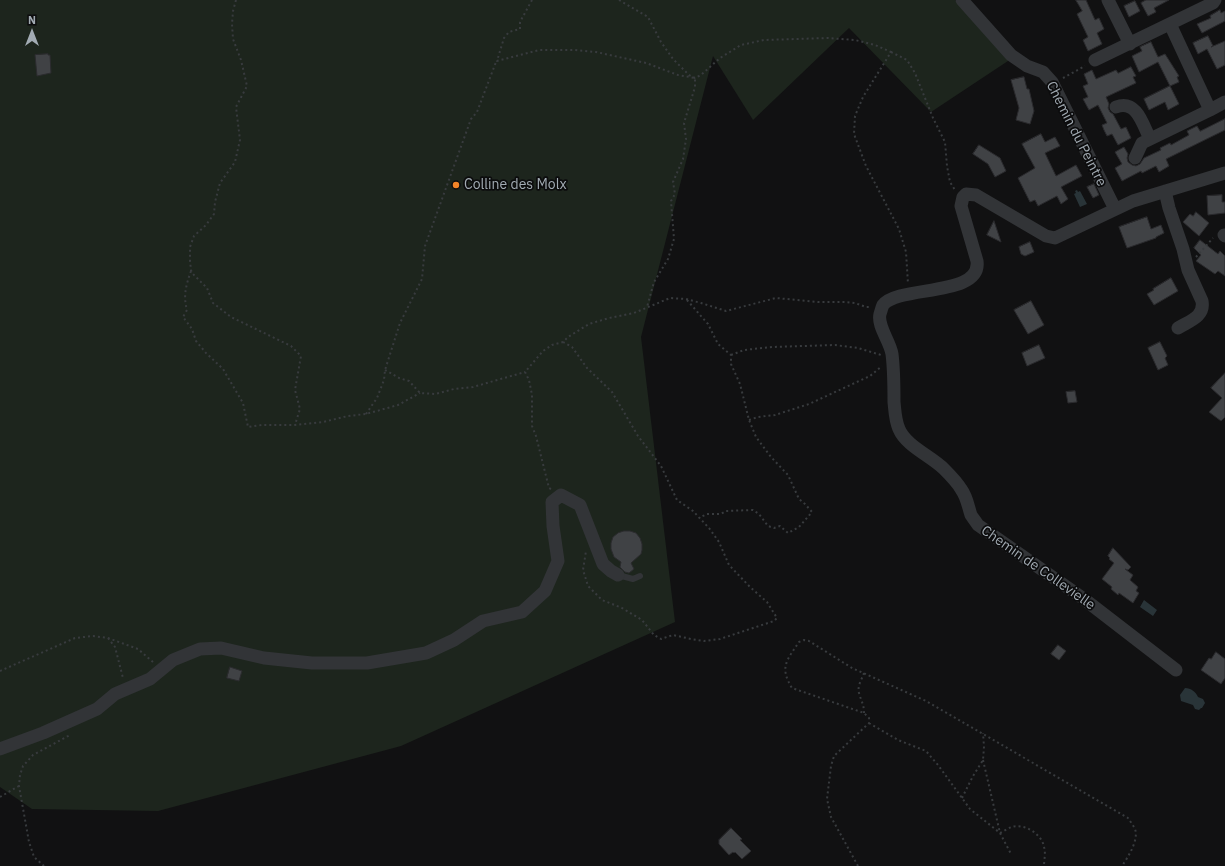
<!DOCTYPE html>
<html>
<head>
<meta charset="utf-8">
<style>
	body { margin:0 }
	#map { position:relative; width:1225px; height:866px; overflow:hidden; background:#111112; font-family:"IBM Plex Sans",sans-serif }
	canvas { display:block }
	.north { position:absolute; left:12px; top:12px; width:40px; height:40px; -webkit-text-stroke:3px #0c0c0d; paint-order:stroke; rotate:0deg; font-size:11px; font-weight:700; line-height:16px; text-align:center; color:#a2abb3 }
	.north::after { content:''; display:block; margin:auto; width:14px; height:18px; background:#a2abb3; clip-path:polygon(50% 0,100% 100%,50% 72%,0 100%) }
</style>
</head>
<body>
<div id="map">
<canvas width="1225" height="866"></canvas>
<div class="north">N</div>
</div>
<script>
const ctx = document.querySelector('canvas').getContext('2d');
ctx.lineJoin = 'round';
function fillPath(path, color) { ctx.fillStyle = color; ctx.fill(path, 'evenodd'); }
function stroke(path, color, width, dash) { ctx.strokeStyle = color; ctx.lineWidth = width; ctx.lineCap = dash ? 'butt' : 'round'; ctx.setLineDash(dash || []); ctx.stroke(path); }
function label(font, color, halo, rows, align = 'center') {
  ctx.font = font + ' "IBM Plex Sans",sans-serif'; ctx.lineWidth = 3.5; ctx.setLineDash([]); ctx.textBaseline = 'middle'; ctx.strokeStyle = halo; ctx.fillStyle = color; for (const [text, x, y, turn = 0] of rows) {
    ctx.save(); ctx.translate(x, y); ctx.rotate((+turn || 0) * Math.PI / 180); ctx.textAlign = isNaN(turn) ? turn : align; if (halo) ctx.strokeText(text, 0, 0); ctx.fillText(text, 0, 0); ctx.restore();
  }
}
fillPath(new Path2D(`
	M0 0H955L1011 59 931 112 849 28 753 120 713 56 641 337 675 622 401 746 158 811 32 809 0 787Z`), '#1d251d');
fillPath(new Path2D(`
	M1077 190 1078 192 1080 191 1087 204 1080 207 1074 194 1076 193 1075 191Z
	M1144 600 1157 610 1153 616 1140 607Z
	M1185 688C1191 688 1196 692 1198 697L1203 699 1205 703 1202 708H1201L1199 710 1195 709 1193 705 1181 701 1180 695Z`), '#293438');
const building = new Path2D(`
	M1076 0H1086L1095 20 1099 18 1104 29 1097 33 1102 44 1088 51 1083 40 1088 37 1077 14 1082 11Z
	M1146 0H1169L1154 8 1156 12 1148 16 1141 3Z
	M1135 1 1140 11 1129 17 1124 6Z
	M1220 10 1221 13 1225 11V21L1202 33 1197 24 1211 18 1210 16Z
	M1208 36 1213 46 1211 47 1225 41V65L1217 69 1207 49 1198 54 1193 43Z
	M1151 42 1158 57 1165 54 1179 76 1177 77 1179 82 1170 86 1158 62 1139 72 1132 56 1142 51 1140 47Z
	M48 54V55H50L51 73 37 76 35 55Z
	M1131 67 1136 76 1133 77 1136 83 1106 97 1109 104 1108 108 1110 112 1113 114 1121 129 1126 127 1131 138 1118 145 1112 134 1107 136 1104 130 1102 125 1107 123 1098 105 1089 110 1083 99 1088 97 1083 86 1088 84 1084 74 1092 70 1096 79 1116 70 1118 73Z
	M1024 77 1027 89H1029L1034 111 1030 124 1016 120 1019 108 1011 80Z
	M1170 86 1179 104 1168 110 1165 102 1149 110 1144 99Z
	M1225 119V130L1166 159 1169 166 1159 172 1156 166 1142 173 1141 171 1122 181 1115 168 1122 164 1115 152 1124 147 1128 154 1127 158 1128 162 1132 165 1136 166 1140 164 1144 158 1161 150 1160 148 1170 143 1171 145 1189 135 1187 131 1197 126 1200 131Z
	M1041 134 1045 142 1055 137 1060 146 1045 153 1056 176 1076 165 1082 176 1061 187 1068 199 1061 204 1057 196 1038 206 1035 200 1030 202 1018 178 1035 168 1022 144Z
	M979 145 1000 158 1006 171 995 177 988 164 973 154Z
	M1094 184 1099 195 1093 198 1087 187Z
	M1222 195V202H1225V213L1208 215 1207 196Z
	M1196 212 1209 223 1199 236 1183 222 1190 214 1193 216Z
	M1147 217 1151 229 1161 225 1164 233 1156 237V238L1127 248 1119 227Z
	M994 221 1001 242 987 235Z
	M1200 240 1218 254 1220 251 1225 256V276L1218 271 1215 274 1196 261 1201 255 1194 248Z
	M1030 242 1034 252 1025 256 1021 254 1019 247Z
	M1171 278 1178 291 1154 305 1147 294 1154 290 1153 289Z
	M1031 301 1044 325 1028 334 1014 310Z
	M1160 342 1167 356 1165 358 1168 365 1158 370 1148 348Z
	M1039 345 1045 358 1027 366 1022 353Z
	M1225 373V417L1221 421 1209 412 1222 398 1211 388Z
	M1075 391 1077 402 1068 403 1066 392Z
	M624 531H630L636 533 640 538 642 544V550L641 554 631 563 634 569 629 573 625 572 620 567 621 562 614 557 611 549V543L613 537 618 533Z
	M1113 548 1131 567 1128 570 1125 569 1133 575 1130 580 1138 587 1136 591 1139 593 1133 603 1119 593 1118 595 1111 589 1112 587 1102 579 1114 563 1109 559 1110 558 1108 556Z
	M1058 645 1066 651 1059 660 1051 654Z
	M1216 652 1225 659V678L1221 684 1201 670 1209 658 1211 659Z
	M230 667 242 671 239 681 227 678Z
	M731 828 742 839 740 840 751 851 742 859 735 852 734 853 733 852 729 855 719 844V840Z`);
fillPath(building, '#404245');
stroke(building, '#2b2b2e', 1);
stroke(new Path2D(`
	M236 0 233 11 232 24 233 39 241 60 247 86 236 107 240 140 235 162 220 183 215 202 214 214 206 225 194 236 190 247V261L191 270 192 273 207 288 213 303 231 317 291 346 301 356 295 390 300 409 295 425
	M532 0 520 22V29L509 32 504 38 497 61 539 50H575L596 52 646 63 678 75 695 78V87L684 123 686 139 683 159 673 182 675 194 671 201 674 239 668 259 654 282 647 307
	M619 0 648 17 661 42 673 59 689 75 695 78 701 75 720 58 741 45 764 40 828 38 855 40 875 45 891 52 863 97 855 116 854 134 866 166 899 229 906 252 908 284
	M891 52 907 60 915 73 933 118 945 142 947 166 950 182 955 190
	M1063 78 1085 66
	M1196 257 1213 238
	M191 271C186 285 183 296 187 310L183 317 192 329 196 341 206 353 223 369 243 403 248 427 262 425H295L323 422 348 416 366 414 398 405 420 393
	M687 300 708 324 718 344 731 355V364L740 384 749 420 756 437 771 457 788 475 799 499 805 504 812 512 799 527 788 533 780 526 774 528 768 526 759 514 753 510 726 511 721 514H707L699 518
	M563 342 572 347 587 368 612 392 638 436 661 466 677 500 693 511 709 528 719 542 729 565 750 587 767 602 777 618 774 621 720 639 704 641 691 639 673 635 661 639 654 635 642 620 622 608 602 600 588 586 583 570 586 551
	M731 355 744 350 772 347 835 345 858 348 881 355
	M385 370 399 378 409 381 420 393 435 394 454 389 473 387 525 372
	M366 414 377 398 384 380 385 370 400 323 422 279 425 246 471 119 477 112 496 62
	M749 420 758 417 775 415 809 404 870 376 882 366
	M551 489 549 488 536 436 532 426V395L529 380 525 372 543 351 552 345 563 342 568 337 589 324 609 318 634 313 670 298 686 299 701 303 726 311 776 298 818 302H845L855 303 866 307H870
	M108 638 115 647 123 678
	M0 671 75 638 93 636 108 638 138 649 153 662
	M864 673C862 679 857 686 859 693 861 701 864 704 864 713
	M869 723 898 740 926 751 938 765 970 809 1000 833 1011 854
	M983 760 1000 833C1004 831 1008 828 1012 827 1024 823 1042 834 1044 847 1046 852 1044 860 1044 866
	M0 797 19 786
	M962 798 973 776 983 760 984 747 983 733
	M44 866 34 857 29 842 19 786 20 775 23 766 33 755 70 735
	M858 866 831 817 827 799 831 766 834 756 869 723V718L864 713 792 688C779 667 787 660 799 642L804 640 809 641 852 668 926 701 1128 818C1130 821 1133 825 1135 829 1139 840 1128 857 1122 866`), '#383b3e', 2, [2, 3]);
stroke(new Path2D(`
	M618 575 633 579 640 576`), '#323437', 6);
stroke(new Path2D(`
	M962 0 1011 55 1027 66 1043 72 1052 82 1115 209
	M1108 0 1130 44
	M1095 60 1213 3 1215 0
	M1116 107C1137 99 1143 125 1150 139
	M1210 110 1225 102
	M1135 158 1142 143 1210 110 1170 24
	M1165 191 1169 208 1183 249 1188 270 1202 301C1205 317 1189 321 1178 328
	M1224 235 1225 236
	M1176 670 1084 599 978 525C976 522 973 518 971 515 968 506 967 497 961 489 957 482 950 475 944 469 931 456 906 446 899 429 895 420 895 411 894 402 894 386 894 370 892 354 890 341 877 326 880 314 881 311 882 307 883 305 899 285 982 297 977 261L961 206 963 197 966 194 976 195 1046 236 1055 238 1133 201 1225 173
	M0 749 43 733 97 709 115 694 150 679 173 660 200 649 221 648 264 658 312 663H367L426 653 454 640 483 621 522 612 545 591 558 561 553 526 552 502 561 495 580 505 603 564 611 571 618 575`), '#323437', 13);
for (const [x, y, r, color] of [
	[456,185,4,"#f38428"]
]) { const dot = new Path2D(); dot.arc(x, y, r, 0, 2 * Math.PI); ctx.fillStyle = color; ctx.fill(dot); stroke(dot, '#0c0c0d', 1.5); }
label('14px', '#a2abb3', '#0c0c0d', [
	["Chemin du Peintre",1076,134,63],
	["Chemin de Collevielle",1038,568,35]
]);
label('14px', '#a2abb3', '#0c0c0d', [
	["Colline des Molx",464,185]
], 'left');
</script>
</body>
</html>
